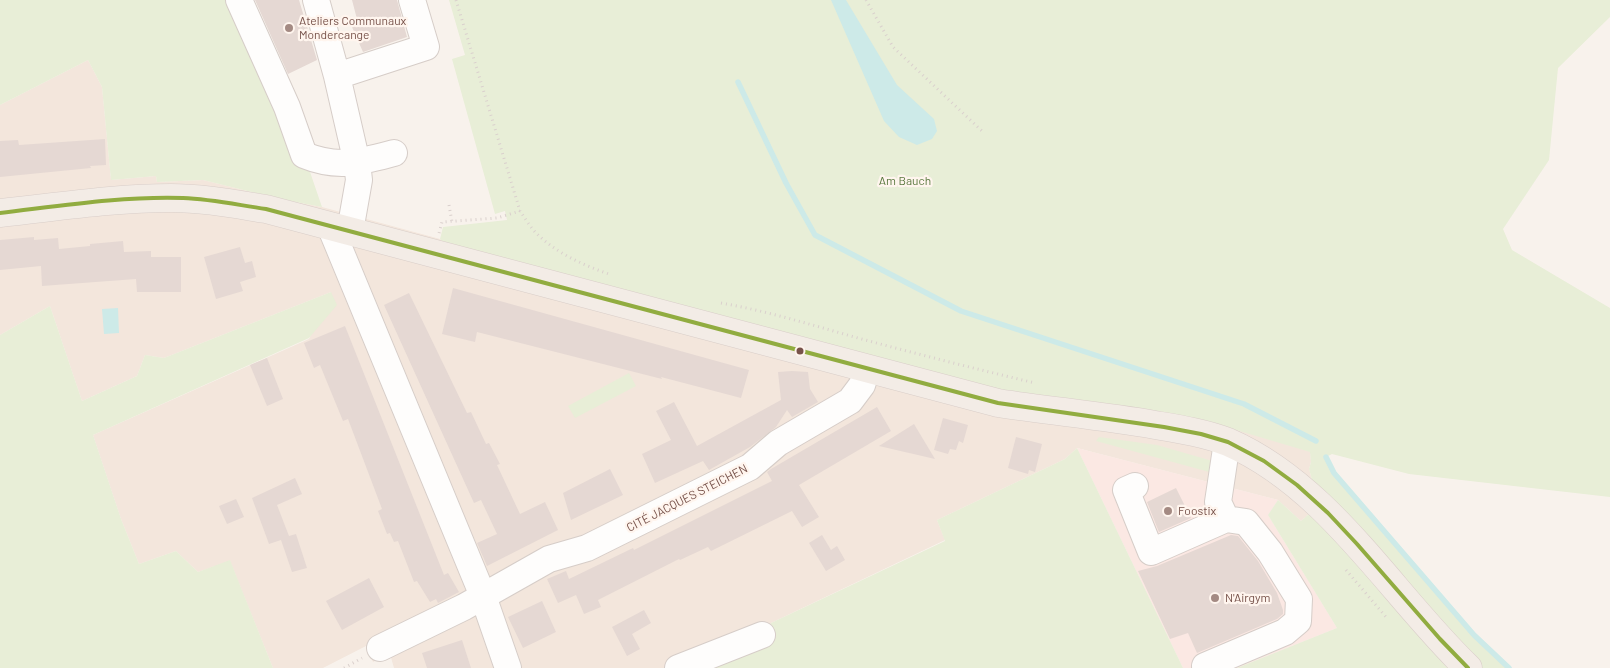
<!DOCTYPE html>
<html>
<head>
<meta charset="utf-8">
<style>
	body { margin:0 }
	canvas { display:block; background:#f8f2ec }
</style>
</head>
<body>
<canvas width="1610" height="668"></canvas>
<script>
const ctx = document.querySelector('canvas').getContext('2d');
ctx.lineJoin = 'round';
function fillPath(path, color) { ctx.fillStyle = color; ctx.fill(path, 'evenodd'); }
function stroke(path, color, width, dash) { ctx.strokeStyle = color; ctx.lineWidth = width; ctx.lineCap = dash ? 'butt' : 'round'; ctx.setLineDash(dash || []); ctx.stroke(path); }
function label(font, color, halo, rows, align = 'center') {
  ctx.font = font + ' Barlow,sans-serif'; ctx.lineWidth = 4.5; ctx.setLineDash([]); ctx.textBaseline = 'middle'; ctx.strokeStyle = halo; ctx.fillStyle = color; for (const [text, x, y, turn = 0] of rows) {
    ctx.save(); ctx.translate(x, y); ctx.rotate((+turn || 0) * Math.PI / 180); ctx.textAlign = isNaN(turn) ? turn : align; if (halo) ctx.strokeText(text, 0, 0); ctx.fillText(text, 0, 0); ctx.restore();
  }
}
fillPath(new Path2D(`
	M88 60 102 87 111 180 156 176 157 182 203 180 280 199 322 207 440 239 448 246 1236 430 1286 435 1310 448 1311 462 1309 469 1319 505 1301 521 1278 500 1077 448 1065 459 937 520 945 540 771 623 762 635 678 668H394L390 654 373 662 366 646 323 668H273L230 561 198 572 176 551 139 564 121 519 93 435 309 339 331 292 164 358 145 355 137 376 82 401 50 306 0 335V105Z`), '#f3e6dc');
fillPath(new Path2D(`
	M1077 448 1278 500 1268 515 1337 628 1237 668H1183Z`), '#fbe8e3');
fillPath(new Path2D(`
	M0 0H229L309 169 322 207 280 199 203 180 157 182 156 176 111 180 102 87 88 60 0 105Z
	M449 0H1610V17L1558 68 1549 160 1503 229 1512 250 1610 308V497L1409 474 1332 454 1326 457 1334 473 1474 635 1509 668H1237L1337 628 1268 515 1278 500 1301 521 1319 505 1309 469 1311 462 1310 452 1236 430 1185 418 1000 394 448 246 440 239 443 227 507 220 505 211 495 214 452 59 465 55Z
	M331 292 337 305 309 338 93 435 121 519 139 564 176 551 198 572 230 560 273 668H0V335L50 306 82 401 137 376 145 355 164 358Z
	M629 373 636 386 575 418 568 406Z
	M1099 437 1157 445 1216 462 1213 473 1096 441Z
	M1077 448 1183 668H678L762 635 771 623 945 541 937 520 1065 459Z`), '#e8eed7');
fillPath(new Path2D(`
	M831 0H846L897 85 934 119 937 131 932 139 917 145 899 137 884 121Z
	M118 308 119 333 104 334 102 309Z`), '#cdeae8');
stroke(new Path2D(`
	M738 82 786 183 815 235 961 311 1244 404 1316 441
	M1326 457 1334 473 1474 635 1509 668`), '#cdeae8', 5.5);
fillPath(new Path2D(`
	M255 0H299L317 60 288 74Z
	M352 0H397L407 37 363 52 352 27 358 23Z
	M105 139 106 165 90 166 91 168 0 177V141L18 140 19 145Z
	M34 237V240L58 238 59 249 90 246V244L123 241 124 252 151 251V257H181V292H137L136 279 42 286 41 266 0 270V240Z
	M240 247 245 263 252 261 256 277 240 282 243 291 216 299 204 257Z
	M453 288 749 370 741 398 661 377 662 379 477 332 475 342 442 334Z
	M409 293 467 413 471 412 486 444 489 443 500 464 497 465 520 514 545 502 558 530 487 566 477 543 497 534 481 500 474 503 384 305Z
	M345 326 444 575 448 573 459 592 438 603 436 599 430 602 417 581 414 582 398 541 394 542 390 533 387 534 378 511 382 509 348 419 343 421 320 365 314 368 304 343Z
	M267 358 283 399 267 406 250 365Z
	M792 371 808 372 810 389 818 402 792 417 787 410 776 427 750 447 709 470 703 461 655 483 642 454 671 440 656 411 674 402 697 446 781 400 778 372Z
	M877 407 891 431 799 485 819 517 802 527 792 511 711 551 708 547 680 560 679 559 598 600 601 607 584 614 576 595 558 603 547 579 566 571 569 579 633 548 634 550 772 481 767 472 771 469Z
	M943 418 968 425 963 443 959 441 956 450 950 449 948 454 934 450Z
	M914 424 935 459 879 446Z
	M1016 437 1042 444 1035 472 1029 470 1028 474 1008 468Z
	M610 469 623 495 571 520 563 493Z
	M295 478 302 494 277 505 289 536 296 534 307 568 292 572 281 540 269 544 252 498Z
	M1176 488 1191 518 1159 532 1147 502Z
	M236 499 244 517 227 524 219 506Z
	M822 535 831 550 837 546 845 560 826 571 809 543Z
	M1231 535 1238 536 1258 561 1277 593 1283 610V614L1277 619 1197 653 1188 633 1170 639 1138 571 1157 566Z
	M369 578 384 607 342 630 326 601Z
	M542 601 556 632 523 648 508 617Z
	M644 610 651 623 632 634 640 649 627 656 612 627Z
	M462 640 471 668H427L422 653Z`), '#e5d8d3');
const minor = new Path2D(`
	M239 0 287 107 304 155C338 169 360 162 394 153
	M316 0 337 76 357 163 359 180 350 231
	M337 76 426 47 412 0
	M330 226 483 596 508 668
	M1135 486 1126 490 1151 552 1226 519 1218 502 1227 442
	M380 648 464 607 549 559 587 548 750 467 778 443 850 401 862 385 867 369
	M1205 666 1285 632 1298 621 1299 599 1270 552 1246 522 1226 519
	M678 668 762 635`);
const major = new Path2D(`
	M0 213C57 207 114 198 171 198 203 198 234 204 266 209L998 403C1050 411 1103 416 1155 425 1179 429 1205 433 1228 442 1329 486 1391 594 1468 668`);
stroke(minor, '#d6cdc8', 28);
stroke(major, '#d9cec9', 29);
stroke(new Path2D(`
	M456 0 520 211C525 218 530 227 536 233 556 253 583 265 609 274
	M866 0 893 47 983 132
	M449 205 452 222
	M439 233 442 222 497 218 520 211
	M721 303C767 311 812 325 858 338 917 354 976 369 1035 383
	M1346 570 1386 617
	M344 668 362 658`), '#dad0cd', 3, [1, 4]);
stroke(minor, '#fefdfc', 26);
stroke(major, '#f3ece6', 28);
stroke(new Path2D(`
	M0 213C60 206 122 196 183 198 211 199 238 205 266 209L998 403 1164 427 1201 434 1228 442 1264 461 1297 485 1328 513 1357 544 1440 639 1468 668`), '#91ac40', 4);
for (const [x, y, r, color] of [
	[289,28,5,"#a48a83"],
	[800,351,4.5,"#77524a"],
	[1168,511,5,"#a48a83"],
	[1215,598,5,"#a48a83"]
]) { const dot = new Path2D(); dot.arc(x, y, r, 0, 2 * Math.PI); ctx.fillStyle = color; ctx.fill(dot); stroke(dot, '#fff5ee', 2); }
label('12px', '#77524a', '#fff5ee', [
	["Ateliers Communaux",299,21],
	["Mondercange",299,35],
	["Foostix",1178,511],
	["N'Airgym",1225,598]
], 'left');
label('12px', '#5a783f', '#fff5ee', [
	["Am Bauch",905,181]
]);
label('12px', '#77524a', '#fff5ee', [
	["CITÉ JACQUES STEICHEN",687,498,-27]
]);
</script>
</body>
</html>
